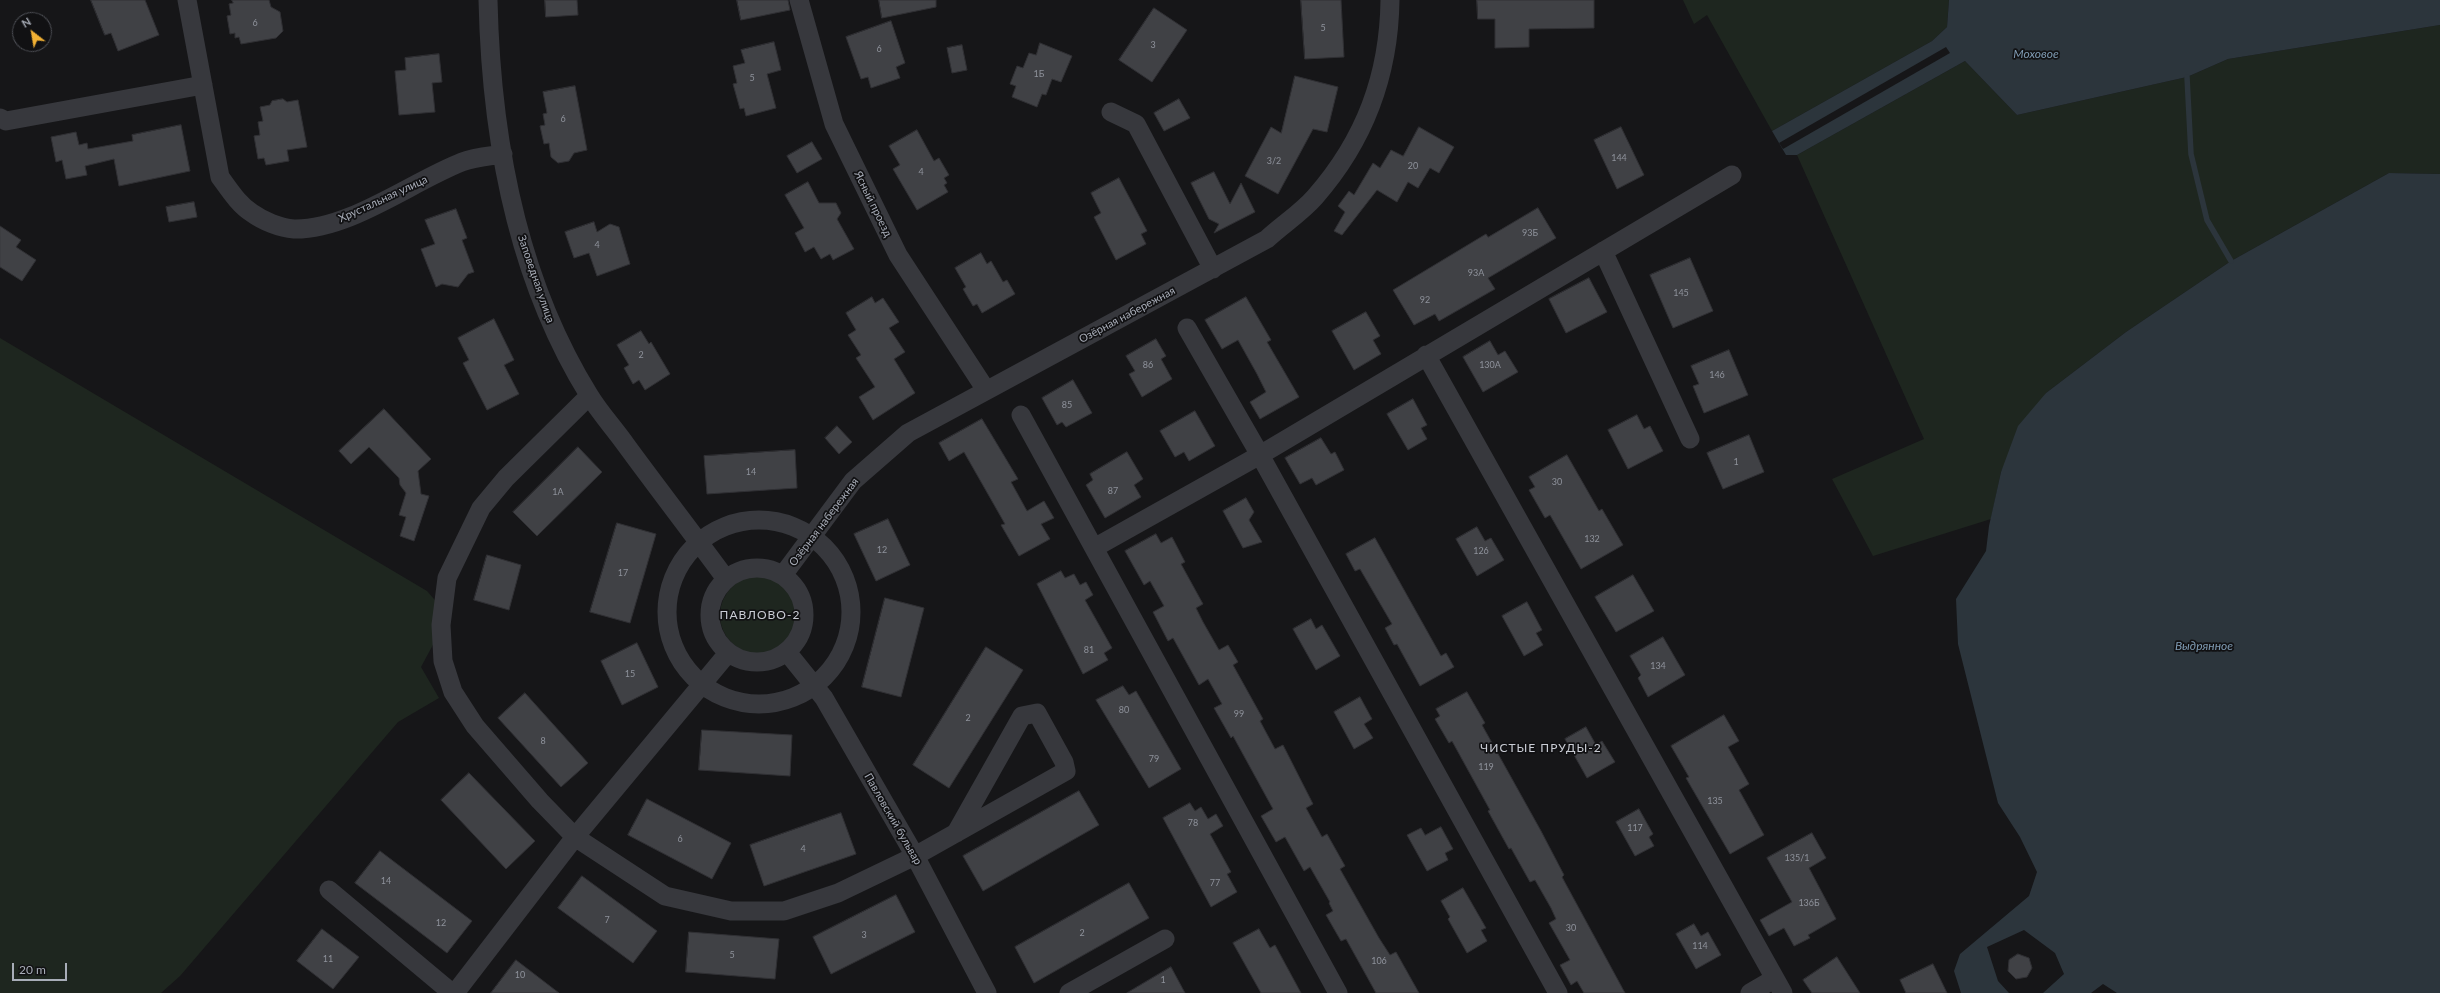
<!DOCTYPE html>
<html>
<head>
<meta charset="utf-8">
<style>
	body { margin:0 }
	#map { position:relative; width:2440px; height:993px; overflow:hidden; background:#161618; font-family:Lato,sans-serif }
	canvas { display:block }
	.north { position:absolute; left:12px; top:12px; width:40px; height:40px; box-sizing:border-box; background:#111113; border:1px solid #4d4f55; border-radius:50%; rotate:329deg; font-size:11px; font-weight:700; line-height:16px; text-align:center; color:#a8adb8 }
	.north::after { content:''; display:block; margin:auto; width:14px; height:18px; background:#f2b134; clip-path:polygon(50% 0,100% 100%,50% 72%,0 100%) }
	.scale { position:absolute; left:12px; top:963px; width:55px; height:18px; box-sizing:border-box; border:2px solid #a8adb8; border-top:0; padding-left:5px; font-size:12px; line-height:14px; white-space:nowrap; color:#a8adb8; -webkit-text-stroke:3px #111113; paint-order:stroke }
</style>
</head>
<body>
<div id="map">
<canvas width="2440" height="993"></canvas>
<div class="north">N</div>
<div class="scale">20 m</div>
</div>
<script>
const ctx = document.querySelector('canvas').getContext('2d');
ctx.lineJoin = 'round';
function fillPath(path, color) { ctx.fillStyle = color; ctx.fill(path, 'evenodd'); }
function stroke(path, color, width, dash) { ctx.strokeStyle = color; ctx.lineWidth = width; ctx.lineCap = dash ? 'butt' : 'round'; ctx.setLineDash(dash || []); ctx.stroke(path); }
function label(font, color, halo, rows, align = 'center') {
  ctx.font = font + ' Lato,sans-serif'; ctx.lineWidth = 3.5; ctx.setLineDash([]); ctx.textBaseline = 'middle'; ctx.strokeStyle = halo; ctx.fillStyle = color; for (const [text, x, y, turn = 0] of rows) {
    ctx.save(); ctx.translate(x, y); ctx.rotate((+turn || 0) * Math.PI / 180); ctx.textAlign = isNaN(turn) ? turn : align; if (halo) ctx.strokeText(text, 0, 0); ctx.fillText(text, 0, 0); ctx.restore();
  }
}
fillPath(new Path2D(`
	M1683 0H1949L1947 27 1932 41 1772 131 1707 15 1694 24Z
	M2440 25V174L2389 173 2231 261 2126 332 2046 393 2001 472 1991 519 1873 556 1832 479 1924 439 1797 155 1965 61 2017 115 2187 77 2228 59Z
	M0 338 427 591 441 607 435 641 421 667 439 698 398 722 180 976 161 993H0Z
	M720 615a39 39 0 1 1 78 0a39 39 0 1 1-78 0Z`), '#1e261f');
fillPath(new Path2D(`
	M1949 0H2440V25L2228 59 2187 77 2017 115 1965 61 1797 155H1786L1772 131 1932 41 1947 27Z
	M2389 173 2440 174V993H2117L2103 984 2091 993H2043L2064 974 2055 953 2024 930 1987 947 1998 981 2009 993H1961L1954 971 1960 954 2029 896 2037 872 2020 837 1998 803 1958 644 1956 599 1986 551 1989 526 2001 472 2018 426 2046 393 2126 332 2231 261Z`), '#2c353c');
fillPath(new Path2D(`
	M1946 47 1950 53 1783 149 1779 143Z`), '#161618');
stroke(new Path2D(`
	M2187 77 2191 154 2207 220 2231 261`), '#2c353c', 5.5);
const building = new Path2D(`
	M91 0H145L159 35 118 51 111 33 105 35Z
	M232 0H269L271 7 280 12 283 31 276 38 241 44 239 37 235 38V33L230 34 227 16 231 15 229 4 233 3Z
	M545 0H577L578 15 546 17Z
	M737 0H788L790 10 741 20Z
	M879 0H936V7L882 18Z
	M1301 0H1341L1344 57 1305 59Z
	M1477 0H1594V28L1529 29V47L1495 48V19H1478Z
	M1154 8 1187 30 1152 82 1119 60Z
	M891 21 905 63 896 67 900 78 871 88 868 77 861 79 846 37Z
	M774 42 781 70 767 74 776 108 746 116 744 108 740 109 733 84 737 83 733 66 745 63 741 50Z
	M1040 43 1072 56 1061 82 1052 79 1046 95 1042 94 1037 107 1012 97 1016 86 1010 84 1017 66 1023 68 1029 53 1036 55Z
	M962 45 967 70 952 73 947 48Z
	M439 54 442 82 432 83 435 112 399 115 395 71 406 70 405 58Z
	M1295 76 1338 87 1327 132 1313 129 1278 194 1245 176 1271 127 1281 133Z
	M575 86 587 150 574 153 569 161 558 163 551 157 549 143 544 144 540 126 545 125 543 114 547 113 543 92Z
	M283 99 287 102 298 100 307 147 287 150 289 161 266 165 264 158 258 159 254 136 260 135 258 122 263 121 260 107 270 105 272 101Z
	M1179 99 1190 118 1164 131 1154 113Z
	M181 125 190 171 119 186 114 159 85 166 87 175 66 179 62 160 56 162 51 137 76 132 79 145 87 143 88 149 133 141 132 135Z
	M1419 127 1454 147 1439 173 1430 168 1418 188 1408 182 1397 202 1377 190 1342 235 1334 231 1345 212 1338 206 1349 191 1354 195 1373 163 1380 168 1391 150 1403 156Z
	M1621 127 1644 175 1617 189 1594 140Z
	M917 130 934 161 939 158 949 175 944 178 947 183 944 185 948 192 917 210 893 169 900 165 889 146Z
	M812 142 822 159 797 173 787 156Z
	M1214 172 1230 204 1241 183 1255 212 1214 233 1219 224 1209 219 1191 183Z
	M1119 178 1147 231 1141 234 1146 244 1116 260 1094 217 1101 213 1091 193Z
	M808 182 819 203H836L841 213 837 219 854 249 833 260 830 254 821 259 814 247 805 252 795 233 804 228 785 195Z
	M194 202 197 217 169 222 166 207Z
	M1538 208 1556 238 1488 278 1495 289 1439 321 1435 314 1414 325 1393 290 1486 234 1488 237Z
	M456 209 467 238 462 240 474 272 468 274 458 287 442 284 436 287 421 249 435 244 425 220Z
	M594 222 597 232 610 224 619 227 630 264 597 276 589 253 574 258 565 232Z
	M0 226 21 240 16 247 36 260 22 281 0 267Z
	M981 253 987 264 991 261 1003 282 1007 280 1015 294 982 313 977 304 973 306 963 289 966 287 955 268Z
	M1690 258 1713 311 1673 328 1650 275Z
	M1589 278 1607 312 1566 333 1549 299Z
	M872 297 875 303 883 298 899 322 889 328 905 352 894 359 915 393 873 420 859 397 875 387 856 358 861 355 848 335 856 330 846 313Z
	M1246 297 1271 340 1267 342 1299 397 1260 419 1250 402 1266 392 1257 374 1238 340 1222 349 1205 320Z
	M1366 312 1380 336 1373 340 1381 354 1354 370 1332 331Z
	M494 319 514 360 504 365 519 394 487 410 463 363 469 360 458 338Z
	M641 331 649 344 651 342 670 374 645 390 639 380 633 384 624 368 629 365 617 345Z
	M1156 339 1166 356 1161 359 1172 379 1142 397 1129 374 1135 371 1126 356Z
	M1490 341 1498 355 1505 351 1518 372 1483 392 1463 357Z
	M1729 350 1748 395 1704 413 1693 386 1699 384 1691 366Z
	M1073 380 1092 413 1066 427 1062 422 1057 425 1042 398Z
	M1413 399 1427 425 1421 428 1427 439 1408 450 1387 414Z
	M384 409 431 459 418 471 421 494 429 496 414 541 400 536 406 517 399 515 406 493 400 485 399 478 369 447 351 464 339 451Z
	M1195 411 1215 446 1189 461 1184 452 1175 457 1160 431Z
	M1637 415 1644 429 1650 426 1663 451 1628 469 1608 430Z
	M982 419 1018 479 1011 482 1027 511 1044 501 1054 518 1041 524 1050 539 1019 556 1001 525 1005 524 964 452 949 461 939 443Z
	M837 426 852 442 839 454 825 438Z
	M1749 435 1764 472 1723 489 1707 453Z
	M1321 438 1331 454 1335 452 1344 470 1316 485 1312 478 1300 484 1285 458Z
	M578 447 602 472 537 536 513 512Z
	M795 450 797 488 707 494 704 456Z
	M1127 452 1143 479 1134 485 1141 497 1105 518 1086 485 1093 480 1090 474Z
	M1567 455 1599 511 1602 509 1623 545 1581 569 1550 515 1545 518 1529 490 1535 487 1529 477Z
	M1246 498 1254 512 1249 520 1262 542 1243 548 1223 511Z
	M888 519 910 565 876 581 854 534Z
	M617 523 656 534 630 623 590 612Z
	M1477 527 1485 541 1491 538 1504 560 1477 576 1456 539Z
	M1156 534 1161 543 1172 537 1185 562 1181 564 1203 604 1196 608 1203 622 1219 650 1228 645 1238 662 1233 665 1263 719 1260 721 1275 749 1283 745 1313 804 1306 808 1322 837 1327 834 1345 866 1340 869 1379 938 1390 955 1396 952 1419 993H1376L1346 939 1341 941 1326 915 1333 911 1329 903 1330 902 1310 867 1304 871 1285 837 1276 842 1261 816 1273 809 1233 736 1231 738 1214 708 1222 704 1208 679 1199 685 1173 638 1168 641 1153 612 1164 606 1150 581 1144 585 1125 551Z
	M1375 538 1441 656 1446 653 1454 667 1420 686 1397 644 1394 645 1385 628 1392 624 1360 569 1355 571 1346 554Z
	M487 555 521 565 509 610 474 600Z
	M1061 571 1065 578 1074 574 1080 585 1086 582 1093 595 1085 600 1112 648 1104 653 1108 660 1083 674 1037 584Z
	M1633 575 1654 611 1616 632 1595 597Z
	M885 598 924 608 901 697 862 687Z
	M1527 602 1542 630 1536 633 1543 645 1524 656 1502 616Z
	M1311 619 1316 629 1322 625 1340 656 1316 670 1293 629Z
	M1663 637 1685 675 1648 697 1638 678 1641 675 1630 656Z
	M637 643 658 687 622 705 601 661Z
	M986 647 1023 670 949 788 913 765Z
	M1123 686 1129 695 1136 691 1181 769 1149 788 1096 700Z
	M1467 692 1485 723 1482 725 1541 831 1564 875 1562 877 1625 993H1584L1577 981 1571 985 1560 965 1570 960 1549 923 1556 919 1551 908 1535 880 1530 882 1511 848 1509 849 1488 811 1490 810 1452 741 1449 743 1435 719 1440 716 1436 709Z
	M525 693 588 763 561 787 498 718Z
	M1360 697 1372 719 1364 724 1373 738 1354 749 1334 712Z
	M1724 715 1739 741 1728 747 1749 784 1739 790 1764 835 1730 854 1686 778 1689 777 1671 746Z
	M1586 727 1596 745 1602 741 1615 762 1587 778 1565 739Z
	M702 730 792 735 790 776 699 770Z
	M469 773 535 841 506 869 441 800Z
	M1079 791 1099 825 983 891 963 856Z
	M647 799 731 843 712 879 628 835Z
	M1190 803 1195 811 1201 807 1208 819 1216 814 1223 826 1210 834 1231 872 1227 874 1237 892 1211 907 1163 818Z
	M1639 809 1653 834 1649 837 1654 846 1635 856 1616 822Z
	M841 813 856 854 764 886 750 845Z
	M1441 827 1453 849 1445 853 1448 860 1427 871 1407 835 1421 828 1425 835Z
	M1812 833 1826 858 1809 868 1836 919 1808 935 1810 938 1794 946 1784 928 1769 936 1760 920 1792 902 1767 858Z
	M380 851 472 921 447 953 355 883Z
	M582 876 657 931 633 963 558 908Z
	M1129 883 1149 918 1034 983 1015 947Z
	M1463 888 1486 928 1481 930 1487 941 1467 953 1448 919 1450 917 1441 901Z
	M896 895 915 932 831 974 813 937Z
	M1694 924 1701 936 1708 932 1721 955 1696 969 1676 934Z
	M322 929 359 957 333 989 297 961Z
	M1259 929 1270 948 1275 945 1301 993H1261L1233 943Z
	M689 932 779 939 775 979 686 972Z
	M2018 954 2029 958 2032 968 2027 977 2016 979 2008 971 2009 960Z
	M1837 957 1860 993H1812L1803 980Z
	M516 960 559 993H491Z
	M1933 964 1947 993H1906L1900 980Z
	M1171 967 1185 993H1127Z`);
fillPath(building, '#404145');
stroke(building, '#303034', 1);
stroke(new Path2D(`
	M187 0 220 177C229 189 238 204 252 213 263 221 280 228 294 229 349 230 411 182 462 162 474 157 490 156 503 154
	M488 0C491 136 517 279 589 395 600 413 614 428 626 445 659 490 693 534 726 579
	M799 0 834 124 898 255 986 390
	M1111 112 1136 124 1213 269
	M0 118 6 121 203 85
	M1603 251 1690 439
	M1187 328 1260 455 1558 993
	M1426 355 1783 993
	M589 396 506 478 481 508 447 578 441 625 443 661 453 692 475 726 540 801 575 837 665 896 731 911H784L838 893 915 856 1066 771 1064 762 1037 713 1022 716 956 833
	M1021 415 1338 993
	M667 612a92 92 0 1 1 184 0a92 92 0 1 1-184 0Z
	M1094 548 1260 455 1732 175
	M710 615a47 47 0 1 1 94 0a47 47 0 1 1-94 0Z
	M783 575 853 481 908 433 1267 239C1282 225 1301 213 1315 197 1365 140 1389 76 1390 0
	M787 652 824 698 915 856 987 993
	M329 890 452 993
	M455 993 575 837 728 653
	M1069 993 1165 939
	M1750 993 1774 979`), '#37383d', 19);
label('9px', '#8e929b', null, [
	["6",255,23],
	["5",1323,28],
	["3",1153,45],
	["6",879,49],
	["1Б",1039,74],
	["5",752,78],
	["6",563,119],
	["144",1619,158],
	["3/2",1274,161],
	["20",1413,166],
	["4",921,172],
	["93Б",1530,233],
	["4",597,245],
	["93А",1476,273],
	["145",1681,293],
	["92",1425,300],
	["2",641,355],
	["86",1148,365],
	["130А",1490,365],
	["146",1717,375],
	["85",1067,405],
	["1",1736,462],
	["14",751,472],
	["30",1557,482],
	["87",1113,491],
	["1А",558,492],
	["132",1592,539],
	["12",882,550],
	["126",1481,551],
	["17",623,573],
	["81",1089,650],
	["134",1658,666],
	["15",630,674],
	["80",1124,710],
	["99",1239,714],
	["2",968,718],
	["8",543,741],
	["79",1154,759],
	["119",1486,767],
	["135",1715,801],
	["78",1193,823],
	["117",1635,828],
	["6",680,839],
	["4",803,849],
	["135/1",1797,858],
	["14",386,881],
	["77",1215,883],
	["136Б",1809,903],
	["7",607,920],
	["12",441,923],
	["30",1571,928],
	["2",1082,933],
	["3",864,935],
	["114",1700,946],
	["5",732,955],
	["11",328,959],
	["106",1379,961],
	["10",520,975],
	["1",1163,980]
]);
label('11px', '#a8adb8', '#111113', [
	["Хрустальная улица",383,199,-25],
	["Ясный проезд",873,204,64],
	["Заповедная улица",536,279,71],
	["Озёрная набережная",1127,315,-28],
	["Озёрная набережная",824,522,-53],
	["Павловский бульвар",893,819,60]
]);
label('italic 12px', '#7f9bb3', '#111113', [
	["Моховое",2036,54],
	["Выдрянное",2204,646]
]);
ctx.letterSpacing = '1px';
label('12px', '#c9ccd4', '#111113', [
	["ПАВЛОВО-2",760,615],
	["ЧИСТЫЕ ПРУДЫ-2",1541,748]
]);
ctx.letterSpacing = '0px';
</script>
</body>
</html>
